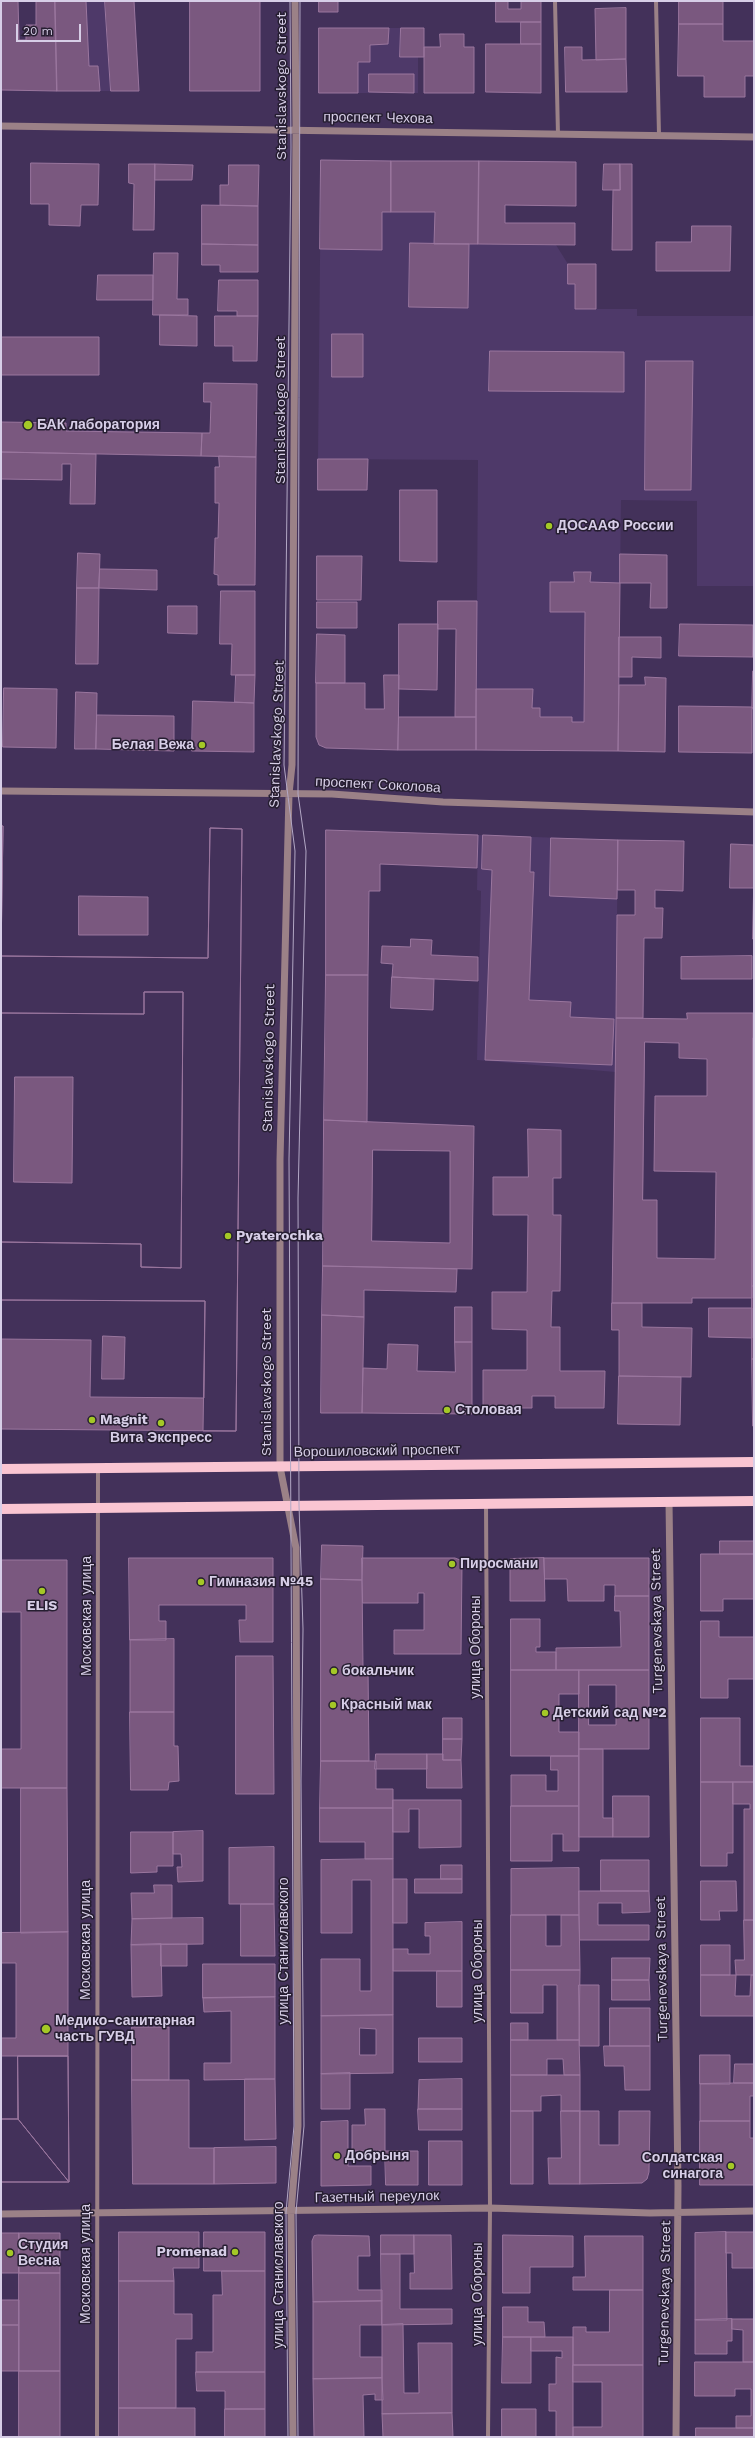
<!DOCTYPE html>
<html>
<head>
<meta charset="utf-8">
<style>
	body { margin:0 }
	#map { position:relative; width:755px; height:2438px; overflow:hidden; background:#43315a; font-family:"Work Sans",sans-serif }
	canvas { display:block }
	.frame { position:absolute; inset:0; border:2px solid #d7cee7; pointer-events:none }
	.scale { position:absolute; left:16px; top:24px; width:65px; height:18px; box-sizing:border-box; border:2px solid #d7cee7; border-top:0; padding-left:5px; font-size:12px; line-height:14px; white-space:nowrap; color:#d7cee7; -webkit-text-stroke:3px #261e31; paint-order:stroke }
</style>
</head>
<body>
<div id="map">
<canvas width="755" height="2438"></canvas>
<div class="frame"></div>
<div class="scale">20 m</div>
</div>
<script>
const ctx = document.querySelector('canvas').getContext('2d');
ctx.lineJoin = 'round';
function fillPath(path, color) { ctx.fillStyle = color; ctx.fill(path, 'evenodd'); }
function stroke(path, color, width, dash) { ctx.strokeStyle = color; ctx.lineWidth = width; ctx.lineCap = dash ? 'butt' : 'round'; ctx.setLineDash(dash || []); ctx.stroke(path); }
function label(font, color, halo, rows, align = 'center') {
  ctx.font = font + ' "Work Sans",sans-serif'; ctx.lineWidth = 3; ctx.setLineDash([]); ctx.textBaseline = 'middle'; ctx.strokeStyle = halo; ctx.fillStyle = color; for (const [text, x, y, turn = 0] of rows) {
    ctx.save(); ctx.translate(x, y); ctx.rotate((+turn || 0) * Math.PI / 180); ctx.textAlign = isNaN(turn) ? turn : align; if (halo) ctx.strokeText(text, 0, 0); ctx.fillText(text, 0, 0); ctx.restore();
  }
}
fillPath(new Path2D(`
	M55 1H134L139 91H100Z
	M319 28H424V57H418V93H319Z
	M321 160 479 161 478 244 556 245 568 264H596V309H637V316H754V586H697V501L621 500 618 751 476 750 478 460 318 459Z
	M478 835 618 840 615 1072 477 1060 481 891 477 890Z`), '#4e3969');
const building = new Path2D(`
	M1 1H18L19 40H26V25H36V1H55L57 91 1 90Z
	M55 1H86L89 66H98L100 91H57Z
	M105 1H134L139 91H111Z
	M190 1H260V91H190Z
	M319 1H338V12H319Z
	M496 1H508V9H521V1H541V22H496Z
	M679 1H723V24H679Z
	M626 8V59L596 60 595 9Z
	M521 22H541V44H521Z
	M679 24H723V41H754V76H745V97H704V76H678Z
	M319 28H389L388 44 370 45V62H358V93H319Z
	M401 28H424V57H400Z
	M440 34H464V47H474V93H424V47H440Z
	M486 44H541V93L486 92Z
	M565 47H582V60L626 59 627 92H566Z
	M369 74H414V93L369 92Z
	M321 160 391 161V212H382V250L320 249Z
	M391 161H479L478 244H434L435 212H391Z
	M479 161 576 162V206L505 205V223H575V245L478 244Z
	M31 163 99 164 98 205H81L80 226 49 225V204H31Z
	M129 164H155L154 230H133L134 184 129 183Z
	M155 164 193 165 192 180H155Z
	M604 164H620V190H603Z
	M620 164H632V250H612L613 190H620Z
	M229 165H259L258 206 220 205V185H228Z
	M202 205 258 206V245L202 244Z
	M692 226H731L730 271H656V242H691Z
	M410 243 469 244 468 308 409 307Z
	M202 244 258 245V272H220V265H202Z
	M154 253H178L177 299H188V315H153Z
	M568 264H596V309H575V284H568Z
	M98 275H153V300H97Z
	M219 280H258V316H237V311H218Z
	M160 315 197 316V346L160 345Z
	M215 316H258L257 361H233V346H215Z
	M332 334H363V377H332Z
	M1 337H99V375H1Z
	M490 351 624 352V392L489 391Z
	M646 361H693L691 490H645Z
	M204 383 257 384 256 457 201 456 202 433H210L211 402H204Z
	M1 422 66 423V431L202 433 201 456 1 452Z
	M1 452 96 454 95 504H70L71 464H62V480L1 479Z
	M219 456 256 457 255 585H218V575L214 574 215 538H218L219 503H215V467H219Z
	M318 459H368L367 490H318Z
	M400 490H437V562L400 561Z
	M78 553 100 554 99 588H77Z
	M620 554 667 555V608H650L651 583H620Z
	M317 556H362L361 600H317Z
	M100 569 157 570V590L99 588Z
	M574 572H591L590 582 620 583 618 751 476 750V689H533L532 708H540V717H572V722H584L585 612H550V582H574Z
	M77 588H99L98 664H76Z
	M221 591H255V675H231L232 644H220Z
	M438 601H477L476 717H455L456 629H438Z
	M317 602H357V628H317Z
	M168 606H197V634L168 633Z
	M754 611V657H753Z
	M399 624H438L437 690 399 689Z
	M680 624 753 625V657L679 656Z
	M317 634 345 635V683H316Z
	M619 637H661V658L632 657V677H619Z
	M753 671H754V711L752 707Z
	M236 675H255L254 703 235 702Z
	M384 675H399L398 750 326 748 319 745 316 737V683H365V709H384Z
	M645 677 666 678 665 752 618 751 619 685H645Z
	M4 688 57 689 56 748 3 747Z
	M76 692 97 693 96 749H75Z
	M193 701 254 703V752L192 751Z
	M679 706 752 707V753L679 752Z
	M97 715 174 716V751L96 749Z
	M399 717H476V750H398Z
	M1 826H3L1 956 208 958 210 828 242 829 236 1431H203L205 1301 1 1300V1242L141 1244V1267L181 1268 183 992H144V1014L1 1013Z
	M1 826H3L1 956 208 958 210 828 242 829 236 1431 1 1429V1339L91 1340 90 1397 204 1398 205 1301 1 1300V1242L141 1244V1267L181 1268 183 992H144V1014L1 1013Z
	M326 830 478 835 477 868 380 864V891H369L368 975H326Z
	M483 835 531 837 530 872H534L529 1000 571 1002 570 1017 614 1019 612 1065 485 1060 492 870 482 869Z
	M551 838 618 840 617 899 550 896Z
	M618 840 684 841 683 891 655 890V908H663L662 938H644L643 1018H616L617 915H635V890H618Z
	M731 844 754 845V888H730Z
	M754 871V939H753Z
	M79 896 148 897V935H79Z
	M411 939 432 940 431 955 478 957V981L392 977 393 964 381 963 382 946 410 947Z
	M752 956V979H681V957Z
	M326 975H368L367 1122 324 1120Z
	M392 977 434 979 433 1010 391 1008Z
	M687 1013H753L752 1298H692V1303H612L616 1018 687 1019ZM645 1042 679 1043V1058L707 1059V1096H655L654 1171 716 1172 715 1259 657 1258V1200H643Z
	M753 1038H754V1117H753Z
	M15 1077H73L72 1183 14 1182Z
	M753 1117H754V1141H753Z
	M324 1120 474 1126 472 1269 323 1266ZM373 1150 450 1151V1243L372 1241Z
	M528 1129 561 1130V1178H553V1215H561L560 1291H552L551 1327H560V1371H605L604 1408H555V1396H532V1408H483V1370H527V1330L492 1329V1292H527L528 1215H493V1177H528Z
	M753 1141H754V1286H752Z
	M323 1266 457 1269 456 1292 364 1290V1317L322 1315Z
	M752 1286H754V1359H752Z
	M612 1303H642V1327L692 1328 691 1377 619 1376V1330H612Z
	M455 1307H472V1342H455Z
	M709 1308H752V1338L709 1337Z
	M322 1315 364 1317 362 1413H321Z
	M103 1336 125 1337 124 1379H102Z
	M455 1342H472V1414L362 1413 363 1368 387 1369 388 1344 418 1345 417 1371 455 1372Z
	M752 1359H754V1426H753Z
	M619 1376 681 1377 680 1425 618 1424Z
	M720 1541H754V1554H720Z
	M322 1545 363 1546 362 1580 321 1579Z
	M701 1554H754V1599H723V1611H701Z
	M129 1558H273V1642H240L239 1620H246V1605H159V1621H166V1640H130Z
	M362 1558H455L460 1560 462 1564 461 1654H394V1630H424V1593H418V1603H363Z
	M544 1558H649V1596H615V1585H604V1601H568L567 1579H545Z
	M544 1558 545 1601H510V1559Z
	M1 1560H67V1788H1V1749H21V1612H1Z
	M321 1579 362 1580 363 1668H368L369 1761H321Z
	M615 1596H649V1670H556V1648L621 1647 620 1611H615Z
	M511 1619H540V1647H536V1652H556V1670H511Z
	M701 1621H719V1637H754V1679H728V1698H701Z
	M174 1639V1712H130V1640Z
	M236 1656H273L274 1794H236Z
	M511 1670H579V1694H559V1732H579V1756H511Z
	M579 1670H649V1749H579ZM589 1685H616V1725H589Z
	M130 1712H174V1746H178L179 1781 169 1782 168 1790H131Z
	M443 1718H462V1739H443Z
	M701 1718H740V1766H754V1782H701Z
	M443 1739H462L461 1760H443Z
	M579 1749H603V1818H613V1837H579Z
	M376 1754H427V1769H375Z
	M427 1754H443V1760H461L462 1788H427Z
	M551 1756H579V1806H511V1775H546V1791H558V1770H551Z
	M321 1761H376V1789H393V1808H320Z
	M701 1782H733V1853H727V1866H701Z
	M733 1782H754V1920H744V1809H750V1804H733Z
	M21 1788H67L68 1932 21 1933Z
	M613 1796H649V1837H613Z
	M393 1800H461V1847L419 1848V1809H409V1832H393Z
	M511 1806H579V1851H563V1834H552V1861H511Z
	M320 1808H393V1859H365V1842H320Z
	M203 1831V1881L178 1882 177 1867H182L181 1854H173V1832Z
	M131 1832H173V1866H157V1872L131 1873Z
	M274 1847V1904H229V1848Z
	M393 1859V2015L321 2016V1959H360V1991H371V1880H352V1933H321V1860Z
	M601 1860H649V1891H601Z
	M441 1865H462V1879H441Z
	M579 1868V1915H511V1869Z
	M393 1879H407V1923H393Z
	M415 1879H462V1893H415Z
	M701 1881H736L737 1911H719L720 1920H701Z
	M154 1885H172V1918L132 1919 131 1893H154Z
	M579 1891H649L650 1912 622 1913V1903H598V1925H649V1940H580Z
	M241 1904H274L275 1956H241Z
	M511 1915H546V1946H561V1915H579L580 1970H511Z
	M203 1918V1944L131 1945 132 1919Z
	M744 1920H754V1975H736L735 1960H744Z
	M462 1922V1971H393V1949H408V1954H430V1936H425V1923Z
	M68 1932V2056H1V2038H16V1963H1V1933Z
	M161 1944 162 1996 132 1997 131 1945Z
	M161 1944H187V1966H161Z
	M701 1945H730V1975H701Z
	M612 1958H650L649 1980H612Z
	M203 1964H275V1997L203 1998Z
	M511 1970H580L579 2040H557V1985H543V2013H511Z
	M437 1971H462V2007H437Z
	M701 1975H736L735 1996H750L751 1975H754V2016H701Z
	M612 1980H649L650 2000H612Z
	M579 1985H599V2046H580Z
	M275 1997V2079L204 2080V2063H231V2011L204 2012 203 1998Z
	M610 2008H650V2046H610Z
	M393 2015V2073L321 2074V2016ZM360 2028 376 2029V2055H360Z
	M511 2023H528V2040H511Z
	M132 2027H169V2080H132Z
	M419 2038H462V2062H419Z
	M511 2040H579L580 2075H564L563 2059H547V2075H511Z
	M604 2046H650V2090H625L624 2066H605Z
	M700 2055H730V2084H700Z
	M18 2056H68L69 2182H1V2119H18Z
	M18 2056H68L69 2182 18 2119Z
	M735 2064H754V2083H734Z
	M350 2073V2109H321V2074Z
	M511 2075H580V2111H561V2095L541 2096V2111H511Z
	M245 2079H275L276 2139 245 2140Z
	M462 2079V2109H418L419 2080Z
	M132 2080H189V2148H214V2184H133Z
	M734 2083H754V2096H750V2121H700V2084Z
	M365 2109H385V2151H352V2125H365Z
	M418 2109H462V2130H419Z
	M511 2111H533V2184H511Z
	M561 2111H580V2184H549L548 2158H561Z
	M580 2111H599V2145H619V2111H650L649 2172 647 2179 642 2183 580 2184Z
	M1 2119H18L69 2182H1Z
	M348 2121V2166H371V2185L321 2186V2122Z
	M700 2121H750V2138H754V2185H700Z
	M429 2141H462V2185H429Z
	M276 2147V2183L214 2184V2148Z
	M385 2151H418V2185H386Z
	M119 2232H199V2268H173L174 2281H119Z
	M204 2232H265V2271H204Z
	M726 2232H754V2268H732V2253H726Z
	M726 2232 727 2320H695V2233Z
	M1 2233H19V2273H1Z
	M19 2233H60V2273H19Z
	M318 2235 369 2236 370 2256H358V2290H382V2301L313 2302 312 2241 314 2236Z
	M381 2235H414V2254H381Z
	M414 2235H451L452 2289H410V2273H414Z
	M503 2235 573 2236V2267H530V2293H503Z
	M585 2236H643V2290H573V2277H585Z
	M381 2254H400V2309H452V2324L382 2325Z
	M222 2271H265V2372H196V2352H213V2295H222Z
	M19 2273H60V2371H19Z
	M119 2281H174V2314H192V2339H176V2408H119Z
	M610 2290H643V2365H573V2327H586V2332H609Z
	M1 2300H19V2325H1Z
	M382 2301V2325H360V2357H382V2378L313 2379V2302Z
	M503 2307H528V2322H544L545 2337H503Z
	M732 2319V2341H727V2354H695V2320Z
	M732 2319H754V2362H743V2330L732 2329Z
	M403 2324 404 2393H419L418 2343H452V2413L382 2414V2325Z
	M1 2325H19V2371H1Z
	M503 2337H531V2383H502Z
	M531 2337H573V2437H556V2411H549V2384H556V2357L562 2358V2351H531Z
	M695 2362H754V2428H736V2416H751V2389H735V2396H695Z
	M573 2365H643V2437H573V2427H602V2382H573Z
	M19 2371H60V2437H19Z
	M196 2372H265V2409H225V2391H197Z
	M382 2378 383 2400H375V2394L363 2395 364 2437H314L313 2379Z
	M119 2408H195V2437H119Z
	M225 2409H265V2437H225Z
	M502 2409H536V2437H502Z
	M452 2413 453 2437H383L382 2414Z
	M696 2428H754V2437H696Z`);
fillPath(building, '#7a587f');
stroke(building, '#9a769e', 1);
stroke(new Path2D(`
	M555 1 558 135
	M656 1 659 135
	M486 1504 490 2208 488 2437
	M97 2437 98 1468`), '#9b8187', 4);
stroke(new Path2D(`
	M1 126 754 137
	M1 791 332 794 443 802 754 812
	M669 1501 678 2186 676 2437
	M1 2214 490 2208 650 2213 754 2211
	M293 2437 291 2212 298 2126 296 1548 280 1467V1160L289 794 292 765 296 130 295 1`), '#9b8187', 7);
stroke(new Path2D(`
	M1 1469 754 1462
	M1 1509 754 1501`), '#fac5d2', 10);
stroke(new Path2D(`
	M288 2437 286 2212 294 2126 289 1159 295 851 284 765 291 147 290 1
	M298 2437 296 2212 304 2126 301 1781 303 1629 299 1505 298 1198 306 851 298 794 300 1`), '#b3a8c5', 1);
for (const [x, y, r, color] of [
	[28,425,5,"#a4c826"],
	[549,526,4,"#a4c826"],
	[202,745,4,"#a4c826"],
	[228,1236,4,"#a4c826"],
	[447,1410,4,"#a4c826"],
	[92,1420,4,"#a4c826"],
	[161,1423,4,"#a4c826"],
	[452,1564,4,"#a4c826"],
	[201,1582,4,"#a4c826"],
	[42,1591,4,"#a4c826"],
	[334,1671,4,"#a4c826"],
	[333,1705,4,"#a4c826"],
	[545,1713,4,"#a4c826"],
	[46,2029,5,"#a4c826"],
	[337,2156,4,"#a4c826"],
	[731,2166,4,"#a4c826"],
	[235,2252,4,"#a4c826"],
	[10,2253,4,"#a4c826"]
]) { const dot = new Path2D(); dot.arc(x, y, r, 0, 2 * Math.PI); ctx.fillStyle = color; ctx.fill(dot); stroke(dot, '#261e31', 1.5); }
label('14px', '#d7cee7', '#261e31', [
	["Stanislavskogo Street",282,86,-90],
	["проспект Чехова",378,118,1],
	["Stanislavskogo Street",281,410,-90],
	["Stanislavskogo Street",277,734,-88],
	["проспект Соколова",378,785,3],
	["Stanislavskogo Street",269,1058,-89],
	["Stanislavskogo Street",267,1382,-90],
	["Ворошиловский проспект",377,1451,-1],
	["Московская улица",87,1616,-90],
	["Turgenevskaya Street",657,1621,-91],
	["улица Обороны",476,1647,-90],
	["Московская улица",86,1940,-90],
	["улица Станиславского",284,1951,-90],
	["Turgenevskaya Street",662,1969,-91],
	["улица Обороны",478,1971,-90],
	["Газетный переулок",377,2197,-1],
	["Московская улица",86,2264,-90],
	["улица Станиславского",279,2275,-90],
	["Turgenevskaya Street",665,2293,-89],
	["улица Обороны",478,2294,-90]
]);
label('bold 14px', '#d7cee7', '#261e31', [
	["БАК лаборатория",37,425],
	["ДОСААФ России",557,526],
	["Белая Вежа",194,745,"right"],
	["Pyaterochka",236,1236],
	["Столовая",455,1410],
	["Magnit",100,1420],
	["Вита Экспресс",161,1438,"center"],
	["Пиросмани",460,1564],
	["Гимназия №45",209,1582],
	["ELIS",42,1606,"center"],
	["бокальчик",342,1671],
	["Красный мак",341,1705],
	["Детский сад №2",553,1713],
	["Медико-санитарная",55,2021],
	["часть ГУВД",55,2037],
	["Добрыня",345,2156],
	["Солдатская",723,2158,"right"],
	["синагога",723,2174,"right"],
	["Студия",18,2245],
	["Весна",18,2261],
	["Promenad",227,2252,"right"]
], 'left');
</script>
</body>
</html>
